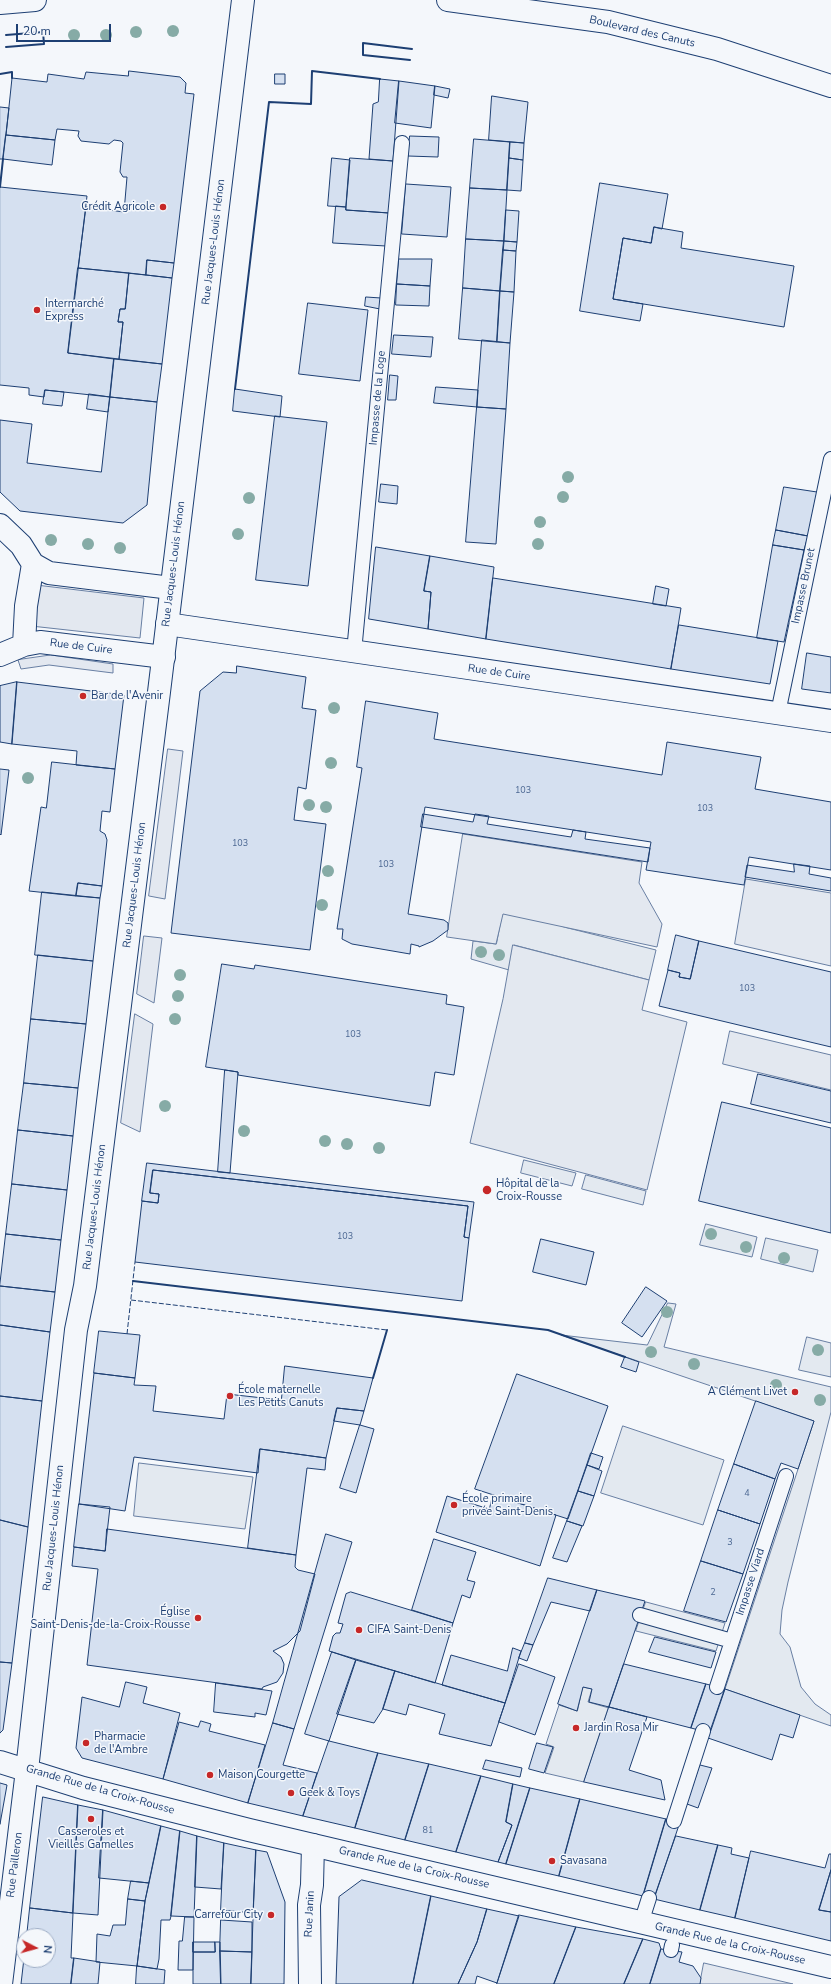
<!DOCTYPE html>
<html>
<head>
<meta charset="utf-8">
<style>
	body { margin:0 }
	#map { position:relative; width:831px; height:1984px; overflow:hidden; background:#f4f7fb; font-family:"Nunito Sans",sans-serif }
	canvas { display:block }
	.north { position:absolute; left:16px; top:1928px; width:40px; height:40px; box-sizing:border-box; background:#f4f7fb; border:1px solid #9eadc5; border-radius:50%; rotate:96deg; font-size:11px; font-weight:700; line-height:16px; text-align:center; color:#1d3f73 }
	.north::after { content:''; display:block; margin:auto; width:14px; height:18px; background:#c62828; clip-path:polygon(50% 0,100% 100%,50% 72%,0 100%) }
	.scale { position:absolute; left:16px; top:24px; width:95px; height:18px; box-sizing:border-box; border:2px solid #1d3f73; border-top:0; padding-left:5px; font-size:12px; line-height:14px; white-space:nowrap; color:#1d3f73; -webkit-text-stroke:3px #f4f7fb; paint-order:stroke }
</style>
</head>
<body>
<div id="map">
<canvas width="831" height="1984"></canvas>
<div class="north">N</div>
<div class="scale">20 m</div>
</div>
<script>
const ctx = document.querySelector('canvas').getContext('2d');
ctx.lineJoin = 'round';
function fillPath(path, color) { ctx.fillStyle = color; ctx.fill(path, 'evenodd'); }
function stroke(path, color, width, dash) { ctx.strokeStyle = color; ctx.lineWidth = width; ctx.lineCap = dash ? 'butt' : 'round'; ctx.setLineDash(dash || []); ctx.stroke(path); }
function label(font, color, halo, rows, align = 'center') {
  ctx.font = font + ' "Nunito Sans",sans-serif'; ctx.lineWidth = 3; ctx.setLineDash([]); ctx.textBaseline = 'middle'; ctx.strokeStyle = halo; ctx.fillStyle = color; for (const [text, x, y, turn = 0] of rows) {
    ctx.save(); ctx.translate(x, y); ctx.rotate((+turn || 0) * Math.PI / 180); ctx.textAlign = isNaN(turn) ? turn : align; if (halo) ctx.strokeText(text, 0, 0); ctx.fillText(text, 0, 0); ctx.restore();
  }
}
const green = new Path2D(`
	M506 896 564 927 656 950 649 980 514 945 509 970 471 959 473 941 496 944Z
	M524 1160 576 1173 572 1186 521 1173Z
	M586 1175 646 1191 643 1205 582 1189Z
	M706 1224 757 1237 752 1257 700 1245Z
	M766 1238 818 1250 813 1272 761 1259Z
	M668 1303 676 1304 664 1347 831 1387V1412L788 1582 782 1610 780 1634 790 1647 801 1687 815 1704 831 1715V1726L725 1689 814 1421 561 1335 647 1345Z
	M807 1337 831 1343V1377L799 1370Z
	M623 1426 724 1460 703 1525 601 1493Z
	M139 1463 253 1477 245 1529 134 1516Z
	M646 1602 725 1623 716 1651 636 1631Z
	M583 1687 592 1689 588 1702 609 1708 584 1782 545 1773 554 1747 546 1744 559 1705 577 1711Z`);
fillPath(green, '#e3e9f0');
stroke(green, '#687fa3', 1);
const parking = new Path2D(`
	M36 585 144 598 140 638 31 626Z
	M51 655 113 664V673L49 665 21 669 18 660Z
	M168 749 183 751 165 899 149 896Z
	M463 834 642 862 639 883 662 924 657 947 503 914 496 944 447 937Z
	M746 879 831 893V966L735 944Z
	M144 936 162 938 154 1003 137 994Z
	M513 945 649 980 642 1010 687 1022 647 1190 470 1143 503 999Z
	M135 1014 153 1024 140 1132 121 1123Z
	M730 1031 831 1055V1090L723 1064Z
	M704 1963 793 1984H700Z`);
fillPath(parking, '#e3e8f0');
stroke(parking, '#687fa3', 1);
const building = new Path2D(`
	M129 71 180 77 186 83 185 93 194 94 174 263 147 260 146 275 78 268 86 207 124 212 127 177H123L120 172 123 143 121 141 114 140 109 144 81 141 78 136 79 131 57 129 55 140 6 135 12 78 47 82 48 74 84 79 86 72 128 76Z
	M275 74H285V84H275Z
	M380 79 399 81 393 161 369 159 373 104 378 102Z
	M399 81 435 86 431 128 395 123Z
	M435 86 450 89 448 98 434 95Z
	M492 96 528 102 524 143 489 140Z
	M0 107 9 108 3 159H0Z
	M6 135 55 140 52 165 3 159Z
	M410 136 439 137 438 157 408 156Z
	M474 139 510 142 507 190 470 188Z
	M510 142 524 143 523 160 509 158Z
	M332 158 350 160 346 207 328 206Z
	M350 158 393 161 389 213 346 210Z
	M509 158 523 160 521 191 507 190Z
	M600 183 668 194 662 229 654 227 651 243 623 238 613 299 643 304 640 321 580 311Z
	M406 184 451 187 447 237 402 234Z
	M0 187 87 196 68 353 114 359 110 397 45 390 44 397 29 395V388L0 385Z
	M470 188 507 190 504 241 466 239Z
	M336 206 346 207V210L389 213 386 246 333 243Z
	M506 210 519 211 517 242 504 241Z
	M654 227 683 232 681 248 794 266 784 327 613 299 623 238 651 243Z
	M466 239 504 241 500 291 463 288Z
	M504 241 517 242 516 251 503 250Z
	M503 250 516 251 514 292 500 291Z
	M399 259H432L430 286 397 284Z
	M147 260 174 263 172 278 146 275Z
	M78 268 129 273 125 309H120L118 322H123L119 359 68 353Z
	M129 273 172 278 162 364 119 359 123 322H118L120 309H125Z
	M397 284 430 286 429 306 396 305Z
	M463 288 500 291 497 342 459 339Z
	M500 291 514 292 510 343 497 342Z
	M366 297 381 298 380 309 365 306Z
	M308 303 368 310 360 381 299 374Z
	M394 335 433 337 431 357 392 354Z
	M482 340 510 343 506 409 477 407Z
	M114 359 162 364 157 402 110 397Z
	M390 375 398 376 396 400H388Z
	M436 387 478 390 477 407 434 403Z
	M235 389 282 396 280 417 233 411Z
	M45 390 64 392 62 406 43 404Z
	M89 394 110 397 108 412 87 409Z
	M110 397 157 402 147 505 123 523 20 511 0 492V420L32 424 27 463 101 472Z
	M477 407 506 409 496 544 466 542Z
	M275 416 327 422 308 586 256 580Z
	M381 484 398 486 397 504 379 502Z
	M784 487 817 492 808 536 776 530Z
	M776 530 808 536 804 550 773 545Z
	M773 545 804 550 784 642 757 638Z
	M376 547 430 556 424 591 431 592 428 629 369 619Z
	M430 556 494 567 486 639 428 629 431 592 424 591Z
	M493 578 681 608 671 669 486 639Z
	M656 586 669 589 666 606 653 604Z
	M679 625 778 641 770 684 671 669Z
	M807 653 831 657V693L802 689Z
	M237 666 306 677 302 708 316 710 306 789 298 787 294 820 326 824 310 950 171 933 200 691 223 672 236 673Z
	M17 682 12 744 0 742V686Z
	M17 682 124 695 115 769 76 765 77 751 12 744Z
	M366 701 438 713 434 739 662 775 667 742 761 757 755 789 831 802V870L749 857 744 885 646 870 651 842 425 807 408 914 444 920 448 923V930L433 941 419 947V946L411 944 410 954 352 944 342 939 343 929H337L362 768 357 767Z
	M52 762 115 769 110 812 102 811 100 831 105 834 107 840 102 886 78 883 76 896 29 891 41 807 46 808Z
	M0 769 9 770 1 835 0 834Z
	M423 814 473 822 475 814 489 816 487 824 571 837 573 830 586 832 585 839 650 848 648 862 421 827Z
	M794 864 810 866 809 874 831 878V891L745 877 747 865 794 872Z
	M78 883 102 886 100 898 76 896Z
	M42 892 100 898 93 961 35 955Z
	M676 935 699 941 690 979 679 977 680 973 668 970Z
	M699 941 831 972V1047L659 1006 668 970 680 973 679 977 690 979Z
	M38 955 93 961 86 1024 31 1019Z
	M222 964 254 969 255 965 447 995 446 1004 464 1007 454 1075 435 1072 430 1106 238 1075V1072L206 1067Z
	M31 1019 86 1024 78 1088 24 1083Z
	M225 1070 238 1072 230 1173 218 1172Z
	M758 1074 831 1091V1123L751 1104Z
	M24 1083 78 1088 73 1136 18 1130Z
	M722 1102 831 1128V1233L699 1201Z
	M18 1130 73 1136 67 1190 12 1184Z
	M147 1163 474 1202 469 1238 464 1237 468 1206 153 1170 150 1193 159 1194 158 1203 142 1201Z
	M153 1170 468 1206 464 1237 469 1238 462 1301 135 1262 142 1201 158 1203 159 1194 150 1193Z
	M12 1184 67 1190 61 1240 6 1234Z
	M6 1234 61 1240 55 1292 0 1286Z
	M541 1239 594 1252 586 1285 533 1272Z
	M0 1286 55 1292 50 1332 0 1325Z
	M646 1287 667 1301 642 1337 622 1323Z
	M0 1325 50 1332 42 1401 0 1396Z
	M99 1331 140 1335 135 1378 94 1373Z
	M625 1357 639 1362 636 1372 621 1367Z
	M285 1366 373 1378 364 1411 337 1408 326 1458 260 1449 258 1473 134 1457 125 1511 79 1504 94 1373 135 1378 134 1385 156 1386 153 1411 224 1419 227 1394 281 1400Z
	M517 1374 608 1406 568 1519 475 1489Z
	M0 1396 42 1401 28 1527 0 1520Z
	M756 1401 814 1421 798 1469 781 1463 775 1479 734 1464Z
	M337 1408 364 1411 360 1425 334 1421Z
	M360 1425 374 1429 356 1493 340 1488Z
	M260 1449 326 1458 325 1470 307 1468 296 1555 248 1548Z
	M591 1453 603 1457 599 1469 587 1465Z
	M734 1464 775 1479 760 1524 718 1510Z
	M587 1465 602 1471 594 1496 578 1491Z
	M578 1491 594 1496 583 1526 567 1521Z
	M493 1495 556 1515 540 1566 436 1532 447 1496 489 1509Z
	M79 1504 110 1507 105 1551 74 1547Z
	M718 1510 760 1524 743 1574 701 1561Z
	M0 1520 28 1527 12 1663 0 1662Z
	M567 1521 582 1526 567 1562 553 1558Z
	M107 1529 296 1555 295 1567 298 1570 315 1574 300 1631 287 1644 273 1651 281 1657 284 1664 283 1673 277 1682 263 1687 262 1689 87 1665 98 1569 72 1566 74 1547 105 1551Z
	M326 1534 352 1542 294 1729 273 1723Z
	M434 1539 476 1552 467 1580 475 1582 470 1598 462 1595 453 1623 412 1610Z
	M701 1561 743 1574 726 1622 684 1611Z
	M548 1578 597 1590 590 1611 551 1602 533 1645 525 1643Z
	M597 1590 645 1601 609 1707 589 1702 592 1689 583 1687 577 1711 558 1704Z
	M351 1592 453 1623 435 1683 329 1651 333 1636 336 1633H340L343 1624 338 1623 346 1594Z
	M655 1637 716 1652 711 1668 649 1652Z
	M525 1643 533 1645 527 1661 519 1658Z
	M513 1648 521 1651 505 1703 442 1685 451 1655 507 1671Z
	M332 1652 356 1660 329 1741 305 1734Z
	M356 1660 395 1671 383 1709 374 1723 337 1714Z
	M0 1662 12 1663 3 1730 0 1733Z
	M519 1664 555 1677 535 1735 499 1722Z
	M624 1664 706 1684 691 1728 609 1707Z
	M395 1671 505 1703 491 1746 439 1734 445 1714 409 1704 406 1715 383 1709Z
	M126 1682 147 1687 143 1703 180 1713 163 1779 82 1758 76 1748 82 1697 119 1707Z
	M216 1683 272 1691 266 1715 255 1713V1717L214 1712Z
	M706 1684 725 1689 710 1733 691 1728Z
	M725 1689 800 1715 793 1738 780 1734 772 1760 708 1738Z
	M609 1707 647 1717 629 1770 661 1780 665 1800 584 1782Z
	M201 1721 211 1724 209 1731 265 1745 248 1803 163 1779 179 1722 198 1727Z
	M273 1723 294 1729 283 1765 317 1773 303 1816 248 1803Z
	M329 1741 378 1753 355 1828 303 1816Z
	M537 1743 553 1747 544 1773 529 1769Z
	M378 1753 429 1764 405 1840 355 1828Z
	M486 1760 522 1768 520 1777 483 1769Z
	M429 1764 481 1776 456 1852 405 1840Z
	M700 1765 712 1768 698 1808 687 1804Z
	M481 1776 513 1784 506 1822 512 1825 498 1862 456 1852Z
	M0 1783 7 1785 0 1824Z
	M513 1784 530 1788 506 1864 498 1862 512 1825 506 1822Z
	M530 1788 580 1799 559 1876 506 1864Z
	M43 1797 78 1805 73 1913 30 1908Z
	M580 1799 666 1819 643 1896 559 1876Z
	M78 1805 103 1810 98 1915 73 1913Z
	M103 1810 161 1826 149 1883 99 1878Z
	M666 1819 680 1822 654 1899 643 1896Z
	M161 1826 180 1831 171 1916 170 1920H161L159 1959 157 1969 137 1966 145 1901Z
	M180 1831 197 1836 194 1917 171 1916Z
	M197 1836 224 1843 221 1889 195 1887Z
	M676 1836 718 1845 700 1910 654 1899Z
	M224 1843 256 1850 253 1913 221 1910Z
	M718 1845 732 1848 731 1854 749 1858 735 1918 700 1910Z
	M256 1850 267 1852 285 1902 284 1984H251Z
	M751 1851 825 1868 829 1854H831V1870L819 1910 831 1912V1941L735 1918Z
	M831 1870V1912L819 1910Z
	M362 1880 431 1896 413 1984H336L339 1897Z
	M131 1881 149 1883 145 1901 128 1899Z
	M431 1896 487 1909 477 1942 458 1984H413Z
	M128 1899 145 1901 137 1966 96 1962 97 1934 110 1936 113 1925H125Z
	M30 1908 73 1913 71 1958H74L71 1984H21L24 1958V1960H48V1936H27Z
	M487 1909 519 1916 497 1983 477 1976 475 1984H458L477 1942Z
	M519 1915 576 1927 554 1984H497Z
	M185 1917H194L193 1970H178L179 1941H182Z
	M221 1920 252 1922V1952L220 1951Z
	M576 1927 643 1939 624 1984H554Z
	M643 1939 659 1943 661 1949 650 1984H624Z
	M193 1942H215V1952H193Z
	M215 1942H220L221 1984H193V1952H215Z
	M661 1949 682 1952 679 1962 693 1966 701 1978 700 1984H650Z
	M220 1951 252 1952 251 1984H221Z
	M74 1958 100 1962 98 1984H71Z
	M137 1966 165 1970 164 1984H136Z`);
fillPath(building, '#d5e0f0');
stroke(building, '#1d3f73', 1);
const lane = new Path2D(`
	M354 652 402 143
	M778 713 831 459
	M640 1615 732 1641
	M717 1687 786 1476
	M674 1821 703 1731
	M641 1923 649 1898
	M671 1950 672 1945`);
const street = new Path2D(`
	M0 525 21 545 33 564 49 573 171 588
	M167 624 831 721
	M24 645 26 606 33 564
	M0 655 24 645 40 642 164 657
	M310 1984 309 1905 312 1885 313 1845`);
const secondary = new Path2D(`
	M448 0 608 22 717 49 831 86
	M0 3 35 0
	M0 1762 83 1788 249 1830 831 1967
	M1 1984 27 1770 76 1330 85 1286 159 692 243 0`);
stroke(lane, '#1d3f73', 16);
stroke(street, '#1d3f73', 24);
stroke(secondary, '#1d3f73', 24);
stroke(lane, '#f4f7fb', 14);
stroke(street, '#f4f7fb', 22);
stroke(secondary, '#f4f7fb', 22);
stroke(new Path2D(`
	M131 1300 387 1330
	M127 1334 135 1262`), '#1d3f73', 1, [5, 2]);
stroke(new Path2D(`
	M6 35 43 32 44 44 6 47
	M410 60 363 55V43L412 49
	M0 74 12 72V78
	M0 187 3 159
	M235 389 269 102 311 104 312 71 380 79
	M133 1281 548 1330 625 1357
	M373 1378 387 1330`), '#1d3f73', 2);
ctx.fillStyle = '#86aba6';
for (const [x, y] of [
	[173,31],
	[136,32],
	[74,35],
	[106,35],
	[568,477],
	[563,497],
	[249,498],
	[540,522],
	[238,534],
	[51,540],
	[88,544],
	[538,544],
	[120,548],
	[334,708],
	[331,763],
	[28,778],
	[309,805],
	[326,807],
	[328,871],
	[322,905],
	[481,952],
	[499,955],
	[180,975],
	[178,996],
	[175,1019],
	[165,1106],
	[244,1131],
	[325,1141],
	[347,1144],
	[379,1148],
	[711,1234],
	[746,1247],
	[784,1258],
	[667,1312],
	[818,1350],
	[651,1352],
	[694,1364],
	[776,1385],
	[820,1400]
]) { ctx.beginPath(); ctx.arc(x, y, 6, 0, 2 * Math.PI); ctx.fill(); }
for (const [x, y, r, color] of [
	[163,207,4,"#c62828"],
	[37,310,4,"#c62828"],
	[83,696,4,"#c62828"],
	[487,1190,5,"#c62828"],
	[795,1392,4,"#c62828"],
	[230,1396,4,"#c62828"],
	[454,1505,4,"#c62828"],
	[198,1618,4,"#c62828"],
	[359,1630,4,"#c62828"],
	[576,1728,4,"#c62828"],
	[86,1743,4,"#c62828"],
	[210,1775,4,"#c62828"],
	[291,1793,4,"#c62828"],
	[91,1819,4,"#c62828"],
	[552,1861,4,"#c62828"],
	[271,1915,4,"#c62828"]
]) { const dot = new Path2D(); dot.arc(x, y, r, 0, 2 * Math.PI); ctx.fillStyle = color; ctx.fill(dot); stroke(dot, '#f4f7fb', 1.5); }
label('9px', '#4b6792', null, [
	["103",523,791],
	["103",705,809],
	["103",240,844],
	["103",386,865],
	["103",747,989],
	["103",353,1035],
	["103",345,1237],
	["4",747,1494],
	["3",730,1543],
	["2",713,1593],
	["81",428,1831]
]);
label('11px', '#1d3f73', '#f4f7fb', [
	["Boulevard des Canuts",642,32,13],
	["Rue Jacques-Louis Hénon",214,242,-83],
	["Impasse de la Loge",378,398,-85],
	["Rue Jacques-Louis Hénon",174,564,-83],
	["Impasse Brunet",804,586,-78],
	["Rue de Cuire",81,647,7],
	["Rue de Cuire",499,673,8],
	["Rue Jacques-Louis Hénon",135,885,-83],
	["Rue Jacques-Louis Hénon",95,1207,-83],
	["Rue Jacques-Louis Hénon",54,1528,-84],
	["Impasse Viard",751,1582,-72],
	["Grande Rue de la Croix-Rousse",100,1790,16],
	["Rue Pailleron",15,1865,-83],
	["Grande Rue de la Croix-Rousse",414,1868,13],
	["Rue Janin",310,1914,-87],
	["Grande Rue de la Croix-Rousse",730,1944,13]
]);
label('11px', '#1d3f73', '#f4f7fb', [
	["Crédit Agricole",155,207,"right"],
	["Intermarché",45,304],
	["Express",45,317],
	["Bar de l'Avenir",91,696],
	["Hôpital de la",496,1184],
	["Croix-Rousse",496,1197],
	["École maternelle",238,1390],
	["Les Petits Canuts",238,1403],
	["A Clément Livet",787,1392,"right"],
	["École primaire",462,1499],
	["privée Saint-Denis",462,1512],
	["Église",190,1612,"right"],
	["Saint-Denis-de-la-Croix-Rousse",190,1625,"right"],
	["CIFA Saint-Denis",367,1630],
	["Jardin Rosa Mir",584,1728],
	["Pharmacie",94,1737],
	["de l'Ambre",94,1750],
	["Maison Courgette",218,1775],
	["Geek & Toys",299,1793],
	["Casseroles et",91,1832,"center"],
	["Vieilles Gamelles",91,1845,"center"],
	["Savasana",560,1861],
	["Carrefour City",263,1915,"right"]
], 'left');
</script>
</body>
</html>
